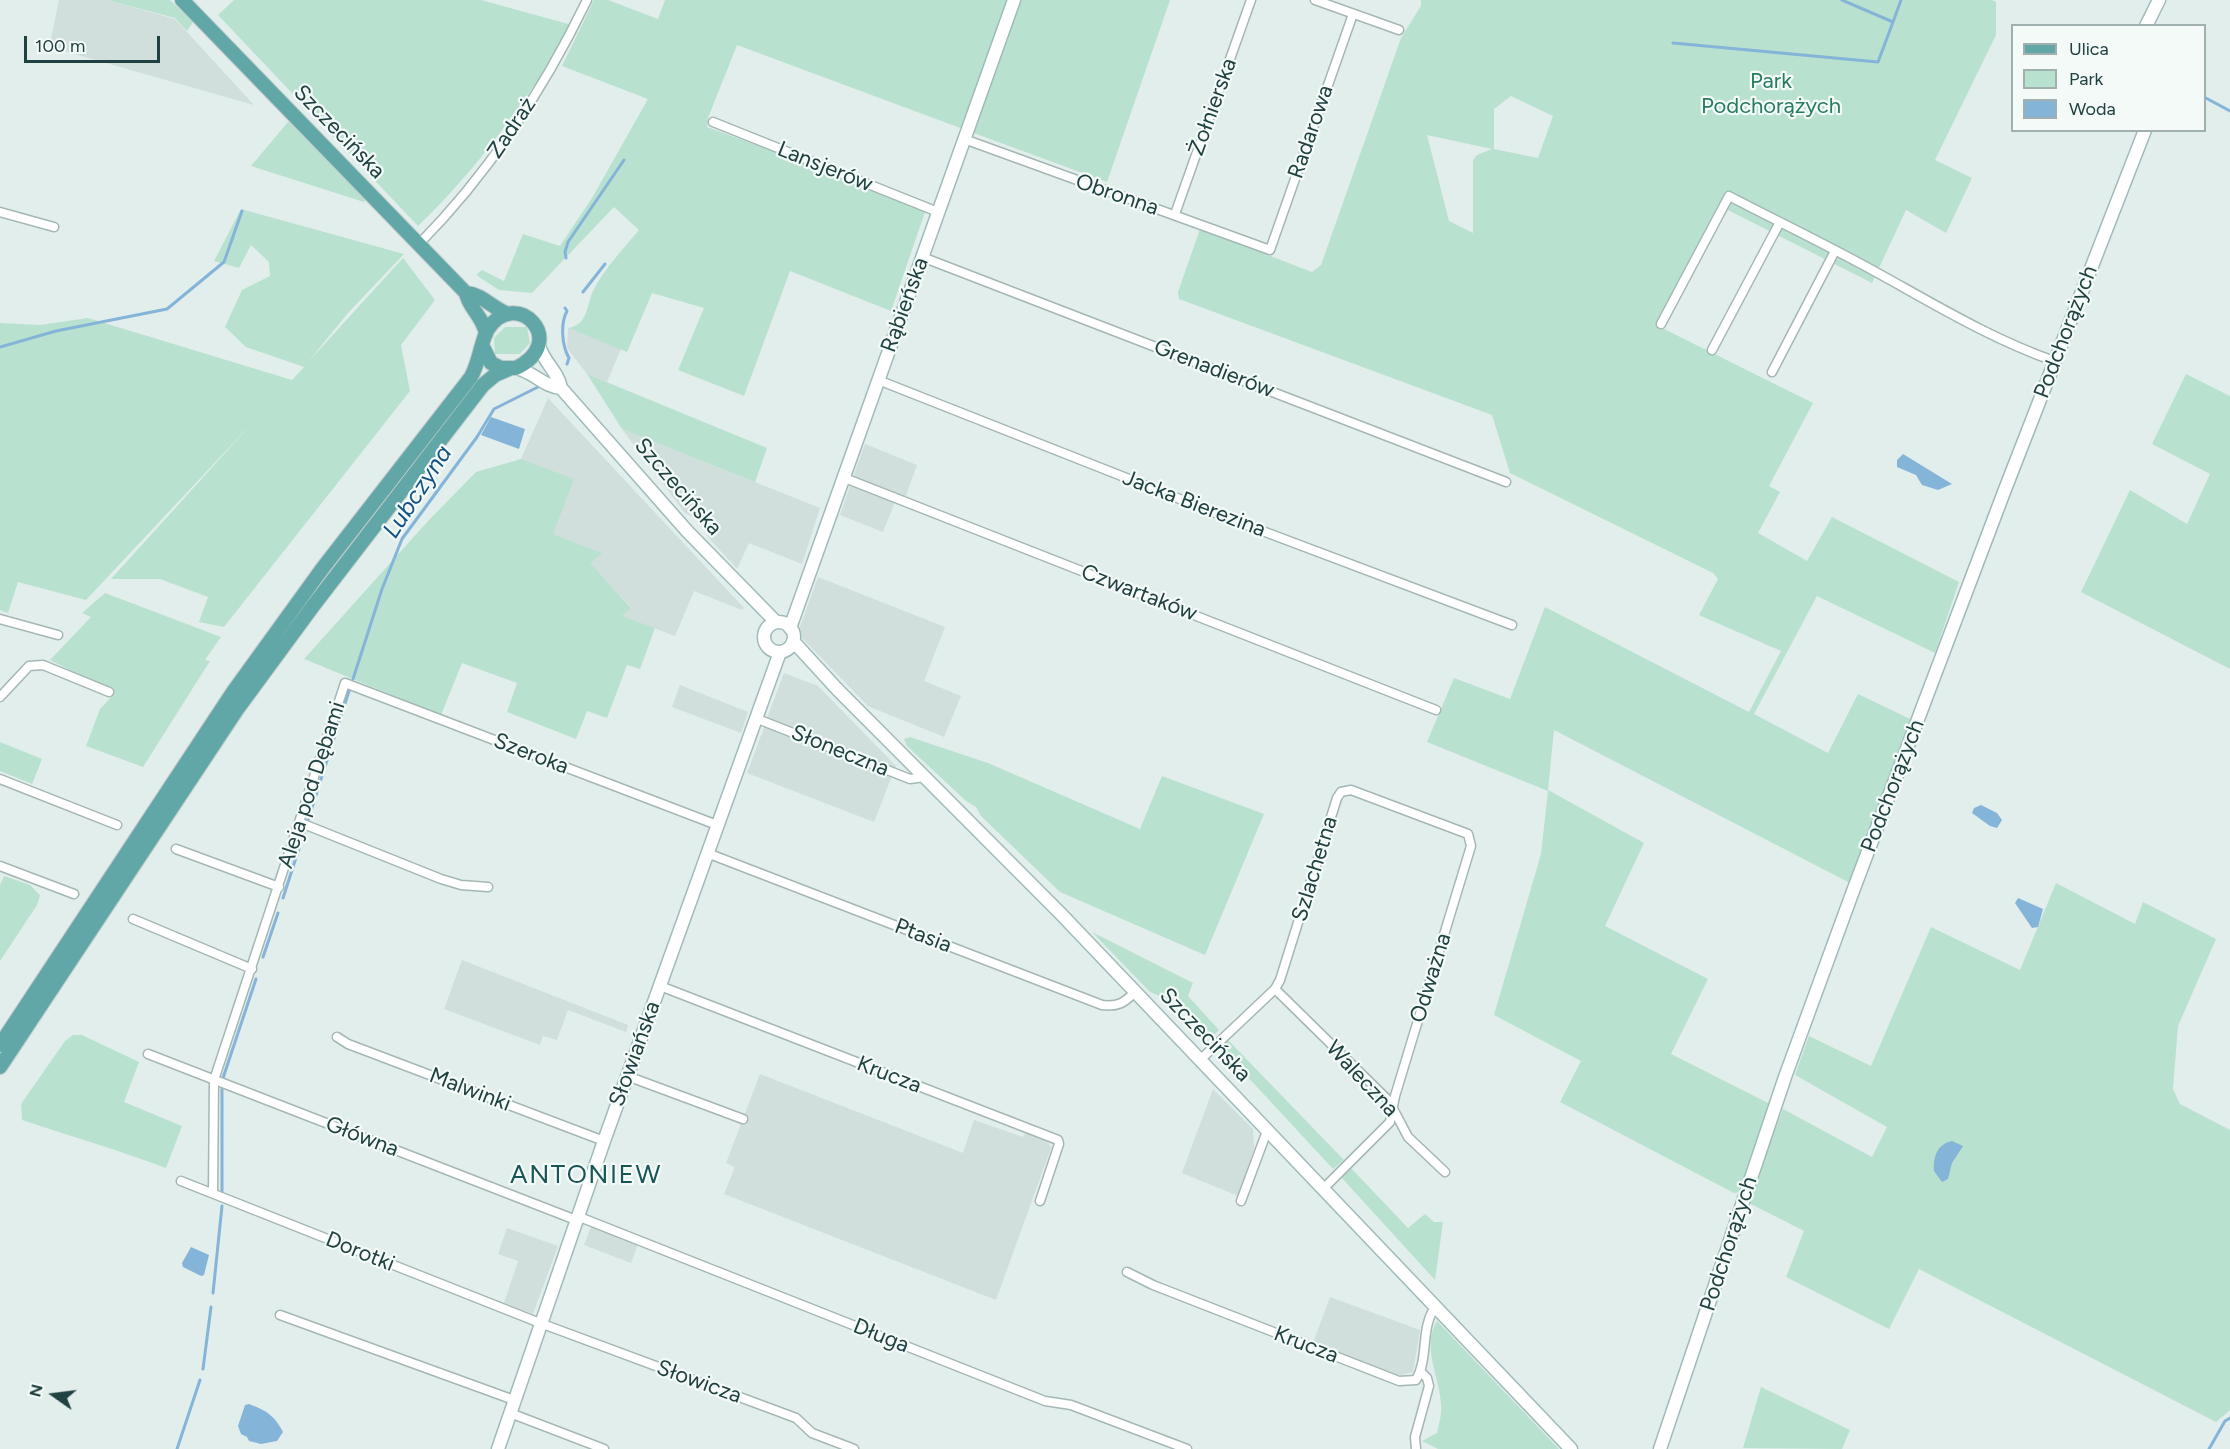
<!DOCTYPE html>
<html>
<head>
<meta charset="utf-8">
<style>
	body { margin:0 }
	#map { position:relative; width:2230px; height:1449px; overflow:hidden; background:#e2eeec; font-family:Figtree,sans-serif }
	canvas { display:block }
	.legend { position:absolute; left:2011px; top:24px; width:195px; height:108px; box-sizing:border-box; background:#f3faf8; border:2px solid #9fb0af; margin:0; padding:8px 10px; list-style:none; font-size:18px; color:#204141 }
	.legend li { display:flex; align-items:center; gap:12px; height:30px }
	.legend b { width:30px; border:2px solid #9fb0af }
	.north { position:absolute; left:24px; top:1365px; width:60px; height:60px; -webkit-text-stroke:4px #f3faf8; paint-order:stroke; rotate:284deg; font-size:16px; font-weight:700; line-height:24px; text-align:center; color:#204141 }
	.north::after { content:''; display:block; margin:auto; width:21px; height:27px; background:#204141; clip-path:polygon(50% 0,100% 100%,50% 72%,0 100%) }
	.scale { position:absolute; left:24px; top:36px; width:136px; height:27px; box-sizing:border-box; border:3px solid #204141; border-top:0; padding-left:8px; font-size:18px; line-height:21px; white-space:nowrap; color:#204141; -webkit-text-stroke:4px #f3faf8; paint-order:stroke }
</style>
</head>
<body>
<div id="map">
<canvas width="2230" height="1449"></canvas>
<ul class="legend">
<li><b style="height:8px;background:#62a7a8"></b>Ulica</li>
<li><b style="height:16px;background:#b9e1cf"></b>Park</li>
<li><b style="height:16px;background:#85b4d9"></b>Woda</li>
</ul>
<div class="north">N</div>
<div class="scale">100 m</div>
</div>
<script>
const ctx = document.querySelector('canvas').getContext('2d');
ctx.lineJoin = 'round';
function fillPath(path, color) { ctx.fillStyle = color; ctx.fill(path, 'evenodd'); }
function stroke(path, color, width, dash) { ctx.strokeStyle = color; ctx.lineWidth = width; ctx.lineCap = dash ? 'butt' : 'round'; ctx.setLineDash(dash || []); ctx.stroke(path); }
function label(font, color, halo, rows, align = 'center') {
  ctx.font = font + ' Figtree,sans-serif'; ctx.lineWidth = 4.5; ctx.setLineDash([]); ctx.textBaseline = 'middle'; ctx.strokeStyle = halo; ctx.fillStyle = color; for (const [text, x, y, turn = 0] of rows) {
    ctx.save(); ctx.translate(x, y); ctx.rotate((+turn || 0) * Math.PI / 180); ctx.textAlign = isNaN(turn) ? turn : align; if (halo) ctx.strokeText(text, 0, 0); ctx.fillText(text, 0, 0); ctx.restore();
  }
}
fillPath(new Path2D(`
	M59 0H107L175 19 254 105 53 48 51 39Z
	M568 328 621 349 607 382 587 374 567 348Z
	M548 398 744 608 742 610 694 591 675 636 622 616 631 607 589 563 601 553 553 534 521 459Z
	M622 429 820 508 802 564 749 543 737 569 707 536 712 529 684 512Z
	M865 444 917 465 905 498 853 477Z
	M850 486 895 502 883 532 840 515Z
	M818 577 945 627 924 681 961 696 944 737 868 706 800 636 798 632Z
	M784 673 818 686 896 766 895 770 767 718Z
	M680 685 748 712 741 733 672 707Z
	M765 725 892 776 874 822 747 773Z
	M462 960 628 1025 626 1032 568 1010 557 1040 543 1036 540 1045 444 1009Z
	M760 1074 963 1153 974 1120 1023 1137 1025 1133 1048 1142 1051 1148 996 1300 724 1194 735 1167 726 1163Z
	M1213 1089 1253 1129 1254 1148 1238 1196 1182 1173Z
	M591 1227 638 1244 631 1263 584 1245Z
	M507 1228 558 1246 533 1314 504 1303 518 1261 498 1254Z
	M1330 1297 1420 1330 1413 1372 1396 1376 1313 1343Z`), '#d0dedc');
fillPath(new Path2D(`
	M107 0H170L193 22 187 31 175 18Z
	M234 0H481L572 25C532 94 476 171 418 226L218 15Z
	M594 0H608L658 19 665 0H1010L963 129 737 45 708 118 707 127 828 171 925 212 891 311 790 271 744 396 678 370 704 308 652 293 627 352 568 328C589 325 586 304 594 289 605 268 624 248 639 230L614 207 532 293 499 290 476 275 482 270 504 281 523 234 560 246 592 198 648 99 562 66Z
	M1018 0H1170L1107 182 971 132Z
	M1421 0H1992L1996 2V35L1935 160 1972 178 1946 233 1906 210 1872 283 1718 205 1656 325 1813 403 1769 486 1780 492 1758 533 1807 561 1832 517 1959 582 1935 653 1817 596 1754 714 1828 753 1858 694 1910 719 1850 883 1554 730 1548 790 1644 843 1605 926 1708 979 1671 1054 1772 1105 1740 1192 1734 1193 1560 1102 1581 1061 1494 1015 1541 854 1548 791 1427 742 1454 678 1510 699 1545 607 1749 712 1781 651 1699 615 1718 579 1713 573 1510 473 1492 415 1179 299 1178 292 1200 229 1312 272 1321 265 1401 38 1421 6ZM1511 96 1553 116 1538 158 1494 149V109ZM1427 135 1492 149 1477 155 1473 160V233L1449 221Z
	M288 122 293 123 366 199 364 202 251 166Z
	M241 209 404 254 348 313 308 362 403 258 435 300 401 345 410 391 224 627 199 622 208 597 160 579H111L254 421 86 600 18 582 8 613 0 610V323L40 325 88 318 292 380 304 367 246 347 225 327 242 290 270 276 269 262 251 245 239 268 214 261Z
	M505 327H527L530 343 520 354H495L494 338Z
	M587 374 767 448 755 482 622 429Z
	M2186 374 2230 396V669L2081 592 2130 490 2187 524 2210 474 2152 444Z
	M521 459 574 479 553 534 602 553 590 563 631 608 622 616 655 628 640 669 627 665 607 718 587 711 576 739 507 712 517 683 462 663 441 715 304 659 428 521 476 472Z
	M105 593 221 637 205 660 210 661 143 767 86 746 100 709 115 693 50 660 91 617 82 613Z
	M910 737 988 763 1140 829 1162 776 1264 814 1205 955 1060 892 981 816 976 807 966 801 907 746 904 739Z
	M0 742 42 759 32 784 0 771Z
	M4 876 30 885 40 895 37 905 0 961V885Z
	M2056 883 2135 924 2143 902 2216 939 2178 1026 2173 1089 2180 1104 2230 1130V1410L2216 1422 1919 1269 1889 1329 1786 1277 1804 1231 1747 1202 1783 1109 1872 1157 1887 1127 1795 1075 1809 1036 1871 1066 1931 927 2020 970Z
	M1092 932 1193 983 1188 996 1219 1030 1211 1038 1178 1004 1150 992Z
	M73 1035H82L139 1062 124 1102 182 1126 166 1168C118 1150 70 1136 22 1120L21 1104 65 1041Z
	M1228 1040 1344 1160 1333 1169 1220 1047Z
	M1351 1168 1408 1228 1425 1214 1434 1222H1443L1435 1280 1341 1177Z
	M1437 1321 1559 1449H1438L1422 1441 1437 1433C1439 1424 1442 1414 1441 1405 1440 1376 1421 1348 1437 1321Z
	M1761 1387 1850 1430 1842 1449 1743 1448Z`), '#b9e1cf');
fillPath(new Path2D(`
	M491 417 525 429 519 449 481 435Z
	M1903 454 1952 484 1938 490 1922 485 1916 475 1897 467V460Z
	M1981 805 1997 813 2002 820 1997 828 1990 826 1972 813 1974 808Z
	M2018 898 2043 909 2038 927 2032 928 2015 903Z
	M1952 1141 1963 1146 1952 1163 1948 1179 1942 1182 1934 1171C1933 1157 1937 1144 1952 1141Z
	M191 1247 209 1255 204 1275 201 1276 183 1267 182 1263Z
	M249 1404C266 1410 275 1416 283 1432L277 1441 261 1444 249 1441 247 1437 241 1434 238 1426 245 1405Z`), '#85b4d9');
stroke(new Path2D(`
	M1842 0 1893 22 1901 0
	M1673 43 1878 62 1893 22
	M2204 97 2230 111
	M566 258 565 252 568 242 624 160
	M583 292 605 264
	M565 308 567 311C560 324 562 346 569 358L567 364
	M0 347 56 331 167 309 224 262 242 211
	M353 679 382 589 402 539 477 437 494 409 538 387
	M308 820 349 691
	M283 898 304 833
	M263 957 278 913
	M223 1078 256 979
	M222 1089V1194
	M213 1293 222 1206
	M203 1369 211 1307
	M177 1449 200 1380
	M2209 1449 2225 1421 2230 1418`), '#85b4d9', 3);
const street = new Path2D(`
	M1315 0 1399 30
	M713 122 938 212
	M964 139 1270 250 1353 14
	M0 212 54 227
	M1175 214 1251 0
	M419 244C488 174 544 89 587 0
	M922 257 1506 482
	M1661 324 1729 196C1773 219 1819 241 1863 265 1926 299 1986 337 2054 361
	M1712 350 1780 222
	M1772 372 1835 251
	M878 380 1228 518 1512 625
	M842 477 1436 710
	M0 619 58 635
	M0 697 29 666 43 665 109 692
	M755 718 910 779 924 777
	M0 779 117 825
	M301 823 441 879 461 885 488 887
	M176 849 279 887
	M707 853 1102 1005C1118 1007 1124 1003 1135 992
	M0 866 74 894
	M133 919 252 969
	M660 986 1058 1140 1059 1144 1040 1201
	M1275 989 1389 1101 1408 1137 1445 1172
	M337 1037 348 1044 604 1141
	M148 1054 576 1220
	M1200 1060 1275 989 1280 980 1337 798 1341 792 1351 790 1468 834 1471 846 1395 1096 1390 1122 1323 1189
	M627 1076 743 1119
	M181 1181 540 1323 796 1418 812 1433 854 1449
	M213 1193 214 1080 345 683 717 825
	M1241 1201 1267 1131
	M577 1216 1045 1401 1071 1405 1187 1449
	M1127 1272 1153 1285 1399 1381 1416 1380C1429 1358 1420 1329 1435 1307
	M280 1315 514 1400
	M510 1413 604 1449
	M1416 1449 1415 1437 1429 1386 1427 1378 1421 1372`);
const secondary = new Path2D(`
	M2146 26 2159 0
	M539 345C543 362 558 371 561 388L687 531 776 622
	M516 368C534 372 544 387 561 388
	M764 637a15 15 0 1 1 30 0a15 15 0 1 1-30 0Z
	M790 628 1014 0
	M793 641 837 689 1061 914 1571 1449
	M498 1449 604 1141 780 652
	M1660 1449 1785 1077 1853 891 2004 492 2145 130`);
const primary = new Path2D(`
	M182 0 466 293C469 309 483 316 486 334
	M466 293C482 294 492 308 508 314
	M0 1045 233 692 322 569 471 377C480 361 481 340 488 329 517 286 570 342 516 368H501L491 363 483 347
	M0 1067 238 708 313 606 483 385 495 375 509 369`);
stroke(street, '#a4b7b5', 11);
stroke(secondary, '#9fbbb9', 15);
stroke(primary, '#c1caca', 16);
stroke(street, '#fff', 8);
stroke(secondary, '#fff', 12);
stroke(primary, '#62a7a8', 14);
label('22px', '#267c5f', '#f3faf8', [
	["Park",1771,82],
	["Podchorążych",1771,107]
]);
label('22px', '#204141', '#f3faf8', [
	["Żołnierska",1213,107,-70],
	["Zadraż",512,128,-56],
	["Szczecińska",339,132,46],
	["Radarowa",1311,132,-71],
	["Lansjerów",825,167,22],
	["Obronna",1117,195,19],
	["Rąbieńska",905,305,-70],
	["Podchorążych",2066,332,-69],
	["Grenadierów",1214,369,21],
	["Szczecińska",678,487,49],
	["Jacka Bierezina",1194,504,21],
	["Czwartaków",1139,593,21],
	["Słoneczna",840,751,22],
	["Szeroka",531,754,21],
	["Aleja pod Dębami",312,785,-72],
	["Podchorążych",1893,786,-69],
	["Szlachetna",1315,869,-73],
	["Ptasia",923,936,21],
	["Odważna",1431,978,-73],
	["Szczecińska",1205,1035,46],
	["Słowiańska",635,1054,-70],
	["Krucza",889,1075,21],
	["Waleczna",1362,1079,47],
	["Malwinki",470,1090,21],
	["Główna",362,1137,21],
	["Podchorążych",1729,1244,-72],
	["Dorotki",360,1252,22],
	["Długa",881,1336,22],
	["Krucza",1306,1345,21],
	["Słowicza",699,1382,20]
]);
label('italic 24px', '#135284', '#f3faf8', [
	["Lubczyna",418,492,-57]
]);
ctx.letterSpacing = '1.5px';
label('26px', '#195456', '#f3faf8', [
	["ANTONIEW",586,1175]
]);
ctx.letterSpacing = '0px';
</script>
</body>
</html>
